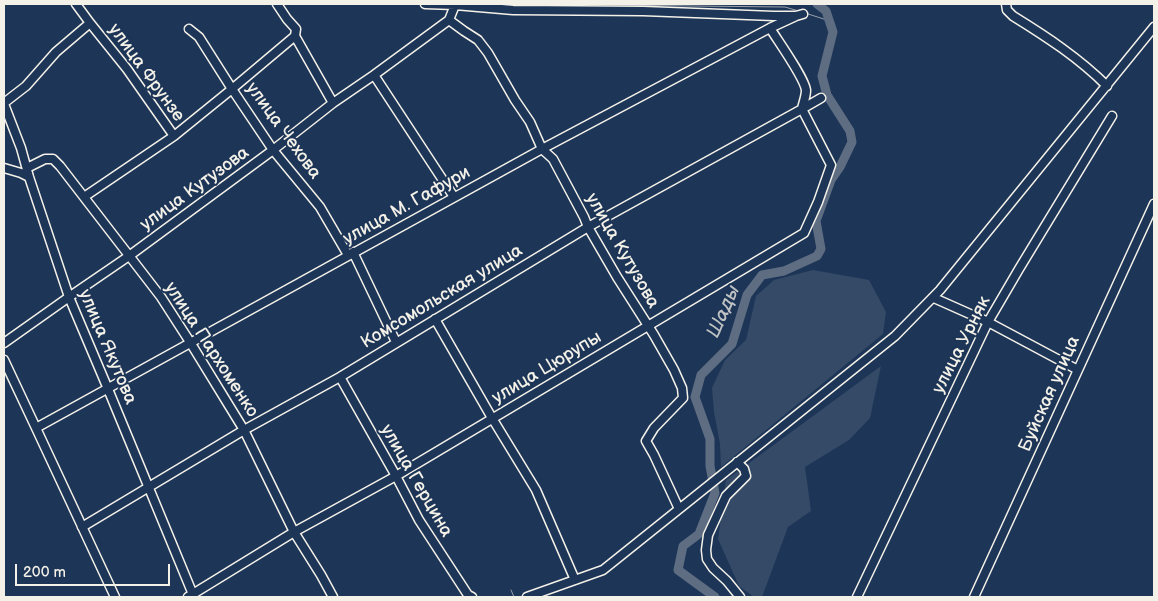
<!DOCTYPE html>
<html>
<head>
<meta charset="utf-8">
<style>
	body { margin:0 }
	#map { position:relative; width:1158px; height:601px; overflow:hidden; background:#1d3557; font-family:"Balsamiq Sans",sans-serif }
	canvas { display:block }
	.frame { position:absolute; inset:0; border:5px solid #f4f1e8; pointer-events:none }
	.scale { position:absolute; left:15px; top:564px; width:155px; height:22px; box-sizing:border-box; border:2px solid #f4f1e8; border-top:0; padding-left:6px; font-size:15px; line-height:18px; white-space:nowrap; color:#f4f1e8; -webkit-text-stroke:4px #1d3557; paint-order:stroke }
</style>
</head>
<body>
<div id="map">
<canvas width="1158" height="601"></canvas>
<div class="frame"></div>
<div class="scale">200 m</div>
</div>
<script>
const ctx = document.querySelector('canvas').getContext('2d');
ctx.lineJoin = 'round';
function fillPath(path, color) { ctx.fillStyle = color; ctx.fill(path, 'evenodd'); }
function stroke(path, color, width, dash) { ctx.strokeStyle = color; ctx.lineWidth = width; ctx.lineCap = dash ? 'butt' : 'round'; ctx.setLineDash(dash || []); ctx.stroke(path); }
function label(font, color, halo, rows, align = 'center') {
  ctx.font = font + ' "Balsamiq Sans",sans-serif'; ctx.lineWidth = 4; ctx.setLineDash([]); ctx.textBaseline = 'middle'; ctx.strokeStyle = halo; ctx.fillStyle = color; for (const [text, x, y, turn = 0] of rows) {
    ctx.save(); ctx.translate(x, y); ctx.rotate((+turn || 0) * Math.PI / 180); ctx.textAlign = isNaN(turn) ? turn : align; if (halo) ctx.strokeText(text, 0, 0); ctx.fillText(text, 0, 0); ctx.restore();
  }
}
fillPath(new Path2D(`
	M813 270 869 280 886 312 883 334 721 467 720 444 714 412 712 388 725 360 746 340 756 296 774 280Z
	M881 366 870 418 849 440 805 467 811 511 788 527 762 597H754L739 586 718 539 726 480Z`), '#354a67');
stroke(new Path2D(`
	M513 4 785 7 802 12
	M805 13 830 21
	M511 590 514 597`), '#9aa2ab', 1);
stroke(new Path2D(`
	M715 597 678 570 683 546 699 534 715 493 710 466V439L695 397 701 375 732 344 747 295 762 275 784 271 817 256 821 249 816 221 831 180 840 167 852 142 850 131 827 95 822 76 833 32 826 11 817 4`), '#5e6d82', 9);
const minor = new Path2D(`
	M76 4 90 23 127 69 174 136
	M277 4 287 19 296 29 295 36 333 103
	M425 4 455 5 513 10 643 11 774 16H796L803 14
	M1006 4 1007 10 1013 16C1047 37 1079 58 1107 86
	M449 20 464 31 478 40 488 53 515 100 530 122 542 149 553 159 584 217 588 227 617 277 654 335 674 370 682 388 683 398 654 428 646 441 654 455 679 509
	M189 29 199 37 232 89 273 150 320 207 348 255
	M374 75 454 197
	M4 103 26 86 56 52 90 23
	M4 104 21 148 29 177 69 297 108 389 194 597
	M4 168 21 173 29 177
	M27 168 45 159H53L60 166 161 297 190 342 244 430 294 532 321 575 333 597
	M84 197 174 136 232 89 295 36
	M353 252 396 342
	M934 298 988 322 1078 370
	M435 319 492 418 536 490 575 580
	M4 343 69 297 129 256 273 150 333 103 374 75 449 20 455 5
	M4 360 36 428 115 597
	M340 377 396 476 419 520 468 595 472 597
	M36 428 542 149 770 28 796 16
	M737 462 744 469 746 476 726 496 708 535 706 550 707 559 713 568 727 581 740 597
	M82 527 244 430 340 377 588 227 802 109 821 98
	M188 597 294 532 396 476 804 233 818 202 831 165 802 109C803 103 806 97 806 90 804 77 778 41 770 28
	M527 597 603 570 895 336 940 290 1154 27
	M857 597 988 322 1019 269 1112 116
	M974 597 1154 204`);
stroke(minor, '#f4f1e8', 11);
stroke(minor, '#1d3557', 8);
label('18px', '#f4f1e8', '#1d3557', [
	["улица Фрунзе",146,73,54],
	["улица Чехова",283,131,54],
	["улица Кутузова",195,189,-36],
	["улица М. Гафури",407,206,-29],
	["улица Кутузова",622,251,60],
	["Комсомольская улица",442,297,-31],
	["улица Урняк",962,345,-63],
	["улица Якутова",107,347,67],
	["улица Пархоменко",211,350,57],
	["улица Цюрупы",547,368,-31],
	["Буйская улица",1050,394,-66],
	["улица Герцина",416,481,60]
]);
label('italic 19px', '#c0c3c4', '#1d3557', [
	["Шады",724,312,-66]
]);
</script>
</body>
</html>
